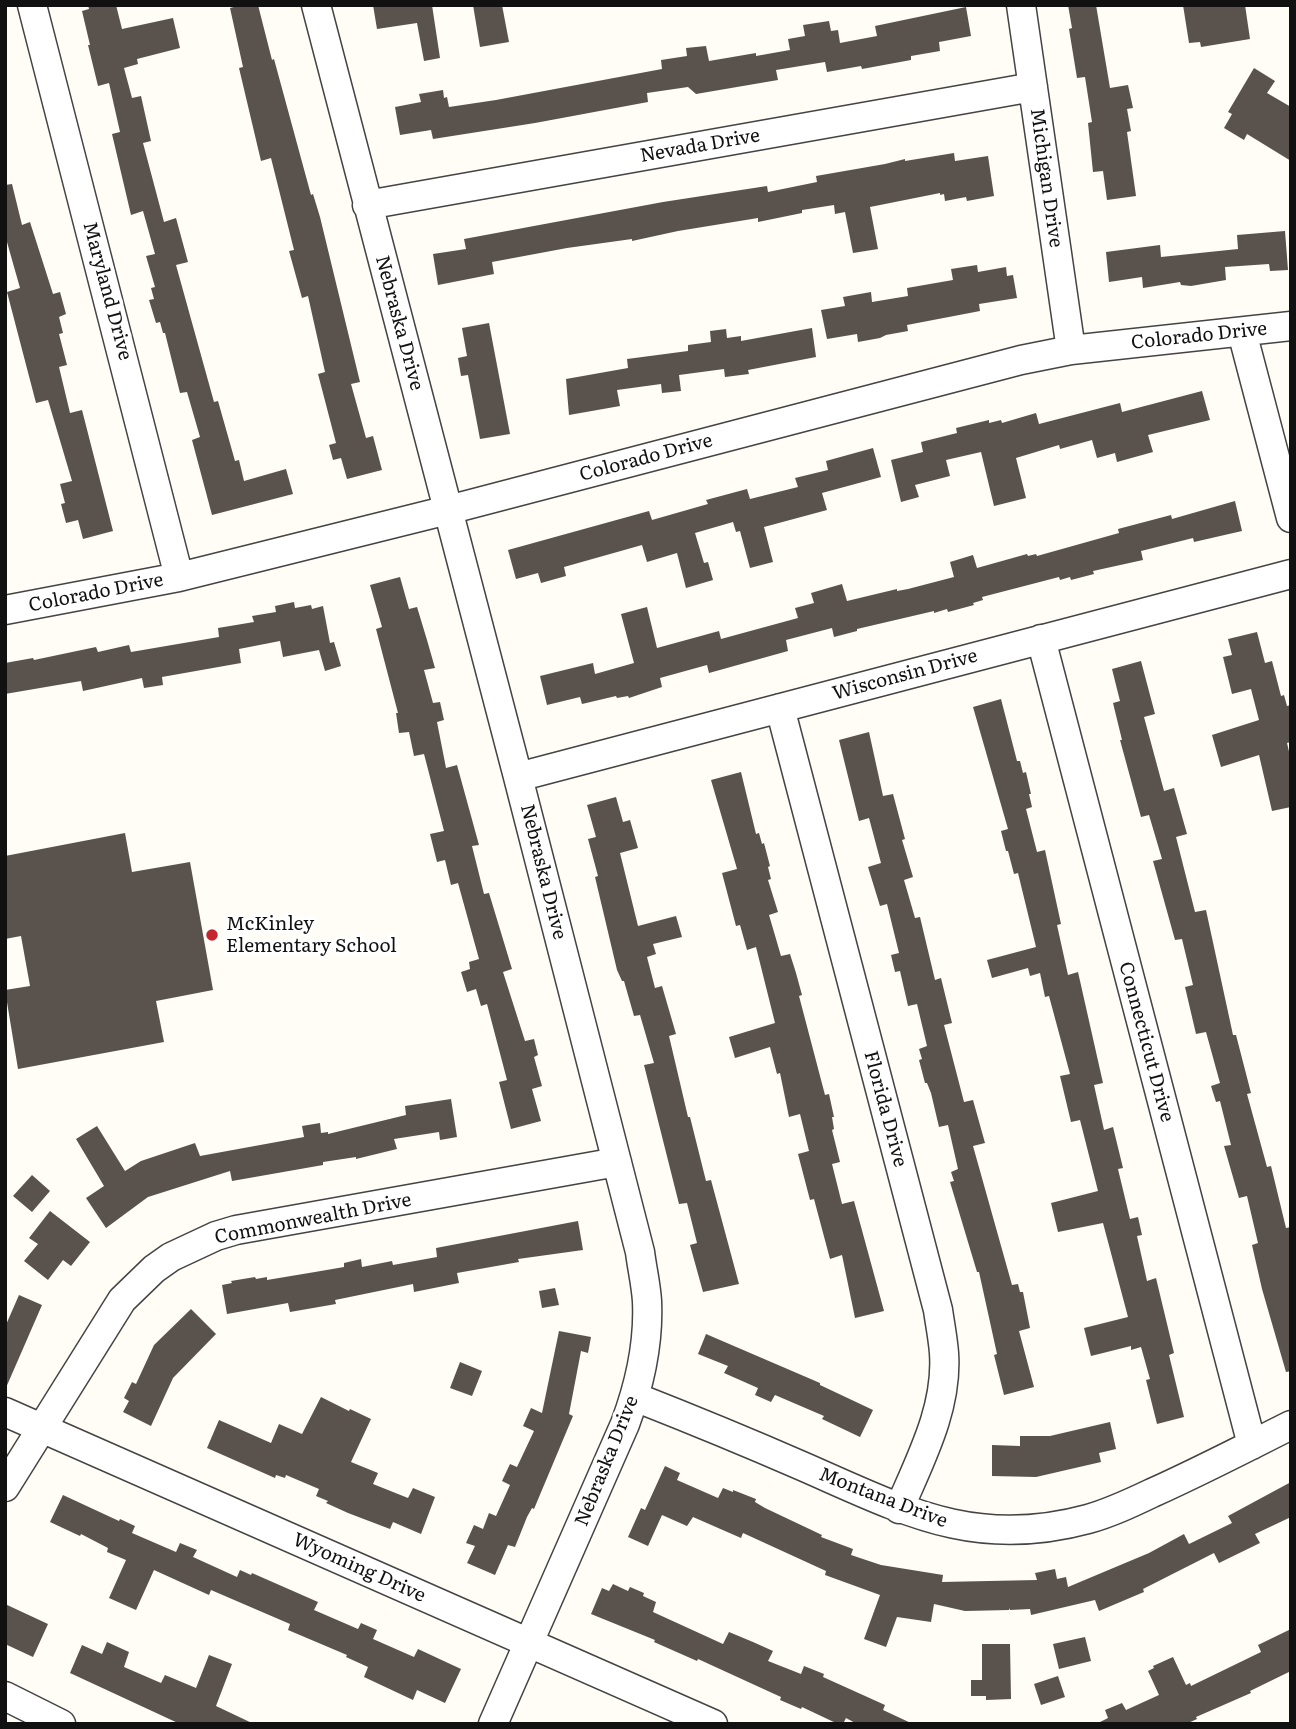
<!DOCTYPE html>
<html>
<head>
<meta charset="utf-8">
<style>
	body { margin:0 }
	#map { position:relative; width:1296px; height:1729px; overflow:hidden; background:#fffdf5; font-family:Literata,serif }
	canvas { display:block }
	.frame { position:absolute; inset:0; border:7px solid #111; pointer-events:none }
</style>
</head>
<body>
<div id="map">
<canvas width="1296" height="1729"></canvas>
<div class="frame"></div>
</div>
<script>
const ctx = document.querySelector('canvas').getContext('2d');
ctx.lineJoin = 'round';
function fillPath(path, color) { ctx.fillStyle = color; ctx.fill(path, 'evenodd'); }
function stroke(path, color, width, dash) { ctx.strokeStyle = color; ctx.lineWidth = width; ctx.lineCap = dash ? 'butt' : 'round'; ctx.setLineDash(dash || []); ctx.stroke(path); }
function label(font, color, halo, rows, align = 'center') {
  ctx.font = font + ' Literata,serif'; ctx.lineWidth = 7; ctx.setLineDash([]); ctx.textBaseline = 'middle'; ctx.strokeStyle = halo; ctx.fillStyle = color; for (const [text, x, y, turn = 0] of rows) {
    ctx.save(); ctx.translate(x, y); ctx.rotate((+turn || 0) * Math.PI / 180); ctx.textAlign = isNaN(turn) ? turn : align; if (halo) ctx.strokeText(text, 0, 0); ctx.fillText(text, 0, 0); ctx.restore();
  }
}
fillPath(new Path2D(`
	M88 5H116L122 29 173 18 180 48 137 59 138 64 124 68 132 98 141 96 151 141 143 143 164 222 176 218 188 262 176 265 214 402 218 401 235 461 239 460 244 481 286 469 293 494 212 515 192 440 200 437 187 392 180 393 165 333H163L160 322 156 323 149 300 154 299 151 288 155 287 146 256 155 254 143 211 131 215 112 134 120 132 109 83 98 86 88 45H90L82 11 89 9Z
	M241 5H258L272 60 274 59 311 195 313 194 320 217 360 382 351 384 366 438 373 436 382 470 347 479 341 458 333 460 329 445 336 443 318 374 325 372 308 296 302 298 289 251 294 250 271 158 261 161 239 68 243 67 230 8Z
	M373 5H432L440 58 424 61 417 23 377 29Z
	M473 5H502L509 42 480 47Z
	M1068 5H1096L1110 88 1128 85 1133 108 1127 109 1131 131 1127 132 1136 196 1107 200 1103 171 1093 172 1088 123 1092 122 1085 77 1077 78 1069 29 1072 28Z
	M1183 5H1245L1250 39 1201 47 1200 42 1189 43Z
	M966 7 971 36 939 42 940 51 911 56V60L862 69 861 66 827 72 825 62 776 70 778 80 696 94 688 87 647 93 648 102 535 123 433 139 431 130 400 135 395 107 421 102 419 94 443 90 444 98 447 97 449 107 496 100 662 69 661 60 687 56 686 48 706 46 709 61 756 53V56L790 50 788 39 805 36 803 25 829 21 831 31 838 30 840 43 877 36 875 26Z
	M1254 68 1275 81 1267 93 1291 107V161L1247 134 1244 140 1224 128 1232 114 1228 112Z
	M954 153 955 161 988 156 994 196 967 201 966 197 945 201 944 194 940 195V193L870 207 878 249 853 253 845 212 835 214 834 205 802 210V213L758 222V218L678 231 632 241V239L567 248 492 262 494 274 438 285 433 254 466 249 464 239 663 202 767 186 768 192 817 182 816 176 885 164 905 159V161Z
	M12 184 22 225 30 222 53 294 60 292 66 314 59 317 63 333 59 334 67 365 59 367 70 413 82 410 113 531 83 539 78 520 66 523 61 504 65 503 60 484 72 481 48 400 36 403 7 292 20 288 5 235V185Z
	M1285 231 1288 270 1270 271 1269 264 1225 267 1226 280 1191 286 1181 285 1180 282 1143 288 1142 277 1109 282 1106 252 1160 245 1161 257 1238 249 1237 235Z
	M977 265 978 272 1006 267 1007 276 1013 275 1017 298 979 304 980 311 907 325 908 331 886 335 880 338 858 342 857 334 827 339 821 310 845 306 843 297 871 292 872 302 908 296 907 288 953 280 951 269Z
	M489 323 510 434 480 439 468 375 461 376 458 358 467 356 462 328Z
	M812 328 816 357 748 370 749 374 725 377 724 369 679 375 681 391 662 393 661 384 617 390 620 406 569 415 566 379 628 368 627 359 688 351V345L711 342 710 331 726 329 727 338 741 336V341Z
	M1202 391 1210 420 1148 435 1153 452 1117 462 1115 453 1097 458 1092 440 1060 449 1059 445 1016 458 1026 498 994 506 981 452 946 460 950 476 915 485 919 497 901 502 891 460 923 452 921 442 957 433 956 428 989 420V423L1001 420 1002 423 1036 413 1039 424 1120 403 1122 412Z
	M873 448 881 477 822 493 827 510 764 527 773 562 750 568 740 531 736 532 733 522 695 533 704 563 708 562 713 580 686 588 677 553 647 562 642 545 564 567 566 576 541 583 538 573 516 579 508 550 649 511 652 520 708 504 706 500 747 489 750 499 798 487 795 478 828 470 826 461Z
	M1235 501 1242 531 1194 542 1193 538 1141 551 1143 560 1093 571 1094 574 1071 580 1070 577 1060 580 1059 577 982 597 983 600 973 603 974 605 948 612 947 609 934 613V611L857 629V631L834 637 832 628 786 640 788 651 709 673 707 665 660 678 662 687 629 698 628 696 617 698 616 696 582 704 580 697 547 705 540 676 593 663 595 674 634 663 621 614 647 607 657 648 719 631 721 639 798 618 795 608 814 603 811 593 842 584 847 601 897 589V591L908 589 954 577 950 562 973 555 977 568 1027 554 1028 556 1036 554 1037 556 1119 533 1118 529 1171 515 1172 519Z
	M400 577 409 609 417 607 427 640 435 668 424 670 433 703 440 702 444 720 437 722 446 768 457 765 479 845 472 846 484 894 489 893 512 969 503 972 525 1041 534 1039 538 1055 534 1057 542 1086 532 1089 541 1121 511 1129 499 1082 507 1080 487 1004 481 1006 476 989 467 992 461 972 470 969 469 962 479 959 458 883 451 885 445 860 437 862 430 834 444 831 424 754 414 756 409 732 399 733 396 713H398L376 629 382 627 370 585Z
	M294 602 295 608 311 605 312 609 323 606 330 643 334 642 341 666 325 671 319 650 283 657 280 641 239 649 241 663 162 677 163 685 144 688 142 678 83 691 81 681 5 694V663L33 658 34 660 96 647 98 652 129 645 131 652 219 637 218 628 254 622 252 616 276 612 275 606Z
	M1257 632 1265 663 1272 661 1281 696 1284 695 1287 706 1291 705V742L1287 743 1291 760V807L1272 811 1259 755 1221 767 1212 735 1259 720 1251 689 1232 694 1223 657 1232 655 1228 639Z
	M1141 661 1155 714 1144 717 1164 791 1174 788 1187 834 1176 837 1195 912 1206 910 1233 1035H1236L1251 1093 1247 1094 1267 1167 1271 1166 1286 1228 1291 1227V1371L1286 1372 1262 1289 1252 1245 1258 1243 1247 1196 1239 1198 1224 1146 1231 1145 1220 1101 1216 1102 1211 1086 1220 1083 1206 1032 1196 1034 1185 987 1193 985 1182 939 1175 940 1153 861 1162 859 1149 815 1141 817 1120 740H1122L1113 703 1120 701 1112 669Z
	M1001 699 1017 761H1020L1023 773 1026 772 1031 794H1029L1032 807 1026 809 1037 852 1045 850 1061 924 1057 925 1068 975 1078 972 1103 1083 1094 1085 1104 1130 1113 1127 1123 1168 1118 1169 1130 1219 1138 1217 1142 1235 1137 1236 1147 1281 1156 1278 1174 1353 1169 1355 1184 1417 1157 1424 1146 1380 1150 1379 1141 1347 1131 1350V1346L1091 1356 1084 1328 1128 1317 1103 1223 1058 1232 1051 1203 1098 1191 1080 1120 1071 1122 1060 1076 1070 1074 1049 996 1045 997 1040 973 1030 976 1028 968 992 978 987 960 1036 947 1018 873 1014 874 1008 851H1006L1001 831 1008 829 973 707Z
	M869 732 883 796 893 794 905 839 902 840 913 877 904 880 915 918 920 917 935 980 941 978 952 1023 944 1025 964 1102 973 1100 985 1143 973 1146 1012 1285 1018 1284 1020 1292H1023L1030 1328 1019 1331 1034 1387 1004 1395 994 1355 997 1354 979 1272H977L950 1182 954 1181 951 1172 958 1169 948 1125 939 1127 931 1093 927 1083H925L919 1060 922 1059 919 1049 927 1046 917 1004 908 1006 900 971 895 972 891 955 899 953 887 904 880 906 868 867 881 863 869 818 859 821 839 740Z
	M741 772 756 834 759 833 762 844 764 843 770 866 768 867 771 879 768 880 778 912 769 915 781 956 790 954 796 973 802 995 799 996 825 1095 829 1094 834 1117H832L834 1129 832 1130 840 1162 832 1164 842 1204 854 1201 884 1311 855 1318 842 1255 830 1259 814 1199 810 1200 798 1154 809 1151 800 1114 789 1117 780 1073 777 1074 770 1047 735 1058 729 1037 775 1023 756 947 747 950 740 925 736 926 722 873 737 869 711 780Z
	M616 797 623 822 630 820 638 848 620 853 638 926 676 916 682 937 653 944 656 954 647 957 655 988 662 986 676 1034 669 1036 688 1117H690L706 1181 711 1180 739 1284 703 1292 690 1245 697 1243 687 1203 679 1204 644 1065 654 1063 640 1015 634 1016 624 981H622L617 970 595 877 598 876 588 839 596 837 587 805Z
	M125 833 132 872 190 862 213 990 156 1001 164 1042 18 1069 5 990 30 986 21 936 5 939V856Z
	M451 1099 457 1137 440 1140 439 1132 394 1139 397 1149 356 1159V1157L323 1162V1165L232 1181 230 1171 148 1197 106 1228 86 1198 104 1186 76 1139 97 1126 125 1171 141 1161 195 1143 200 1156 304 1137 302 1126 320 1123 321 1133 328 1132V1134L406 1115 405 1106Z
	M32 1175 50 1191 32 1212 13 1196Z
	M50 1211 90 1242 71 1266 63 1260 48 1280 24 1261 38 1244 29 1238Z
	M578 1221 583 1250 518 1259 519 1262 457 1273 459 1283 414 1292 413 1284 335 1300 336 1304 290 1312 288 1303 227 1314 222 1285 232 1283 231 1281 255 1277 256 1279 267 1277V1280L315 1272 344 1267V1263L361 1259 362 1267 392 1261 393 1265 437 1257 436 1248Z
	M555 1288 559 1305 542 1308 539 1291Z
	M19 1295 42 1305 5 1390V1327Z
	M191 1309 216 1334 173 1378 151 1426 123 1412 129 1401 124 1398 132 1382 136 1384 154 1345Z
	M559 1331 591 1337 588 1353 581 1351 569 1414 573 1416 534 1509 532 1508 527 1517 515 1547 508 1545 495 1575 467 1563 475 1546 466 1543 474 1525 483 1529 489 1513 496 1516 510 1485 502 1481 510 1464 517 1467 534 1431 523 1426 531 1408 542 1413Z
	M706 1334 820 1383V1385L873 1410 860 1437 822 1419 824 1416 775 1395 771 1402 755 1395 758 1388 724 1373 728 1366 698 1354Z
	M460 1362 482 1371 472 1396 450 1388Z
	M321 1397 349 1411 350 1409 371 1419 351 1462 378 1473 373 1484 408 1498 413 1488 435 1497 421 1534 393 1522 390 1529 348 1513 326 1503 328 1501 316 1496 319 1489 286 1475 285 1478 276 1475 275 1478 207 1448 219 1420 271 1443 279 1424 302 1434Z
	M1110 1422 1116 1449 1099 1453 1101 1462 1036 1477 992 1476V1445L1020 1446V1436H1050Z
	M665 1466 680 1473 677 1480 718 1498 723 1488 733 1492V1490L756 1499 755 1502 765 1508 822 1535 821 1537 853 1549 851 1555 881 1565 943 1575 942 1582 1037 1580 1035 1573 1055 1569 1057 1579 1066 1577 1068 1587 1149 1553 1184 1534 1189 1544 1232 1523 1228 1516 1291 1482V1517L1255 1534 1260 1543 1219 1563 1214 1553 1143 1589 1144 1592 1099 1611 1095 1600 1031 1615 1030 1609 1010 1610 1009 1608V1610L965 1611 934 1604 931 1622 897 1617 886 1647 864 1639 880 1595 825 1575 826 1571 743 1533 741 1538 693 1517 687 1526 662 1515 648 1546 628 1537 641 1508 645 1510Z
	M63 1495 119 1521 120 1519 135 1526 132 1533 176 1552 180 1543 197 1550 193 1557 237 1577 240 1570 251 1575 252 1573 318 1602 314 1610 358 1629 361 1623 377 1630 373 1639 414 1657 418 1649 461 1669 445 1703 417 1690 413 1700 364 1677 368 1667 346 1657 347 1655 288 1630 290 1624 211 1590 209 1595 154 1570 136 1610 109 1598 126 1560 107 1552 108 1548 81 1534 80 1536 50 1522Z
	M613 1584 628 1591 630 1587 644 1593 643 1596 656 1602 653 1612 723 1644 729 1632 753 1642 773 1651 768 1661 801 1674 804 1666 824 1674 823 1677 885 1705 883 1710 913 1724H857L846 1718 843 1724H838L802 1707 801 1709 780 1700 781 1697 770 1692 698 1659 697 1661 654 1642 655 1640 591 1614 602 1588 609 1591Z
	M5 1604 48 1624 33 1657 5 1644Z
	M1291 1629V1671L1250 1691 1251 1693 1196 1717 1197 1719 1186 1724H1096L1108 1718 1105 1710 1122 1703 1126 1710 1159 1695 1148 1671 1154 1668 1153 1666 1173 1657 1186 1685 1190 1683 1191 1686 1261 1652 1258 1645Z
	M1085 1637 1091 1661 1059 1669 1053 1644Z
	M107 1642 129 1652 124 1667 161 1683 165 1675 196 1688 209 1655 232 1664 216 1706 254 1724H180L70 1673 82 1645 102 1654Z
	M982 1644H1010L1011 1699 986 1700V1696H971V1680H982Z
	M1058 1676 1065 1697 1041 1705 1034 1684Z`), '#5a524d');
const minor = new Path2D(`
	M32 5 179 577
	M316 5 518 777 640 1252C642 1268 646 1285 647 1301 649 1344 640 1384 625 1424L493 1724
	M1021 5 1071 350
	M367 205 1033 87
	M1242 332 1291 518
	M5 610 179 577 448 510 1021 360 1071 350 1291 326
	M1041 639 1252 1445
	M780 708 938 1310C940 1324 943 1339 944 1353 948 1408 920 1460 899 1509
	M518 777 1291 574
	M635 1397C691 1419 747 1442 802 1466 903 1510 974 1550 1088 1519 1110 1513 1131 1503 1152 1493 1199 1472 1245 1448 1291 1425
	M5 1412 713 1724
	M5 1487 122 1300 154 1269 171 1257 216 1236 236 1230 617 1162
	M5 1696 61 1724`);
stroke(minor, '#444', 31);
stroke(minor, '#fff', 28);
for (const [x, y, r, color] of [
	[212,935,7,"#c4262e"]
]) { const dot = new Path2D(); dot.arc(x, y, r, 0, 2 * Math.PI); ctx.fillStyle = color; ctx.fill(dot); stroke(dot, '#fff', 2.5); }
label('19px', '#111', '#fff', [
	["Nevada Drive",700,146,-10],
	["Michigan Drive",1046,178,82],
	["Maryland Drive",107,291,75],
	["Nebraska Drive",399,323,75],
	["Colorado Drive",1199,336,-6],
	["Colorado Drive",646,458,-15],
	["Colorado Drive",96,593,-11],
	["Wisconsin Drive",905,675,-15],
	["Nebraska Drive",543,872,76],
	["Connecticut Drive",1146,1042,75],
	["Florida Drive",885,1109,75],
	["Commonwealth Drive",313,1219,-11],
	["Nebraska Drive",607,1461,-68],
	["Montana Drive",883,1498,21],
	["Wyoming Drive",359,1568,24]
]);
label('19px', '#111', '#fff', [
	["McKinley",226,924],
	["Elementary School",226,946]
], 'left');
</script>
</body>
</html>
